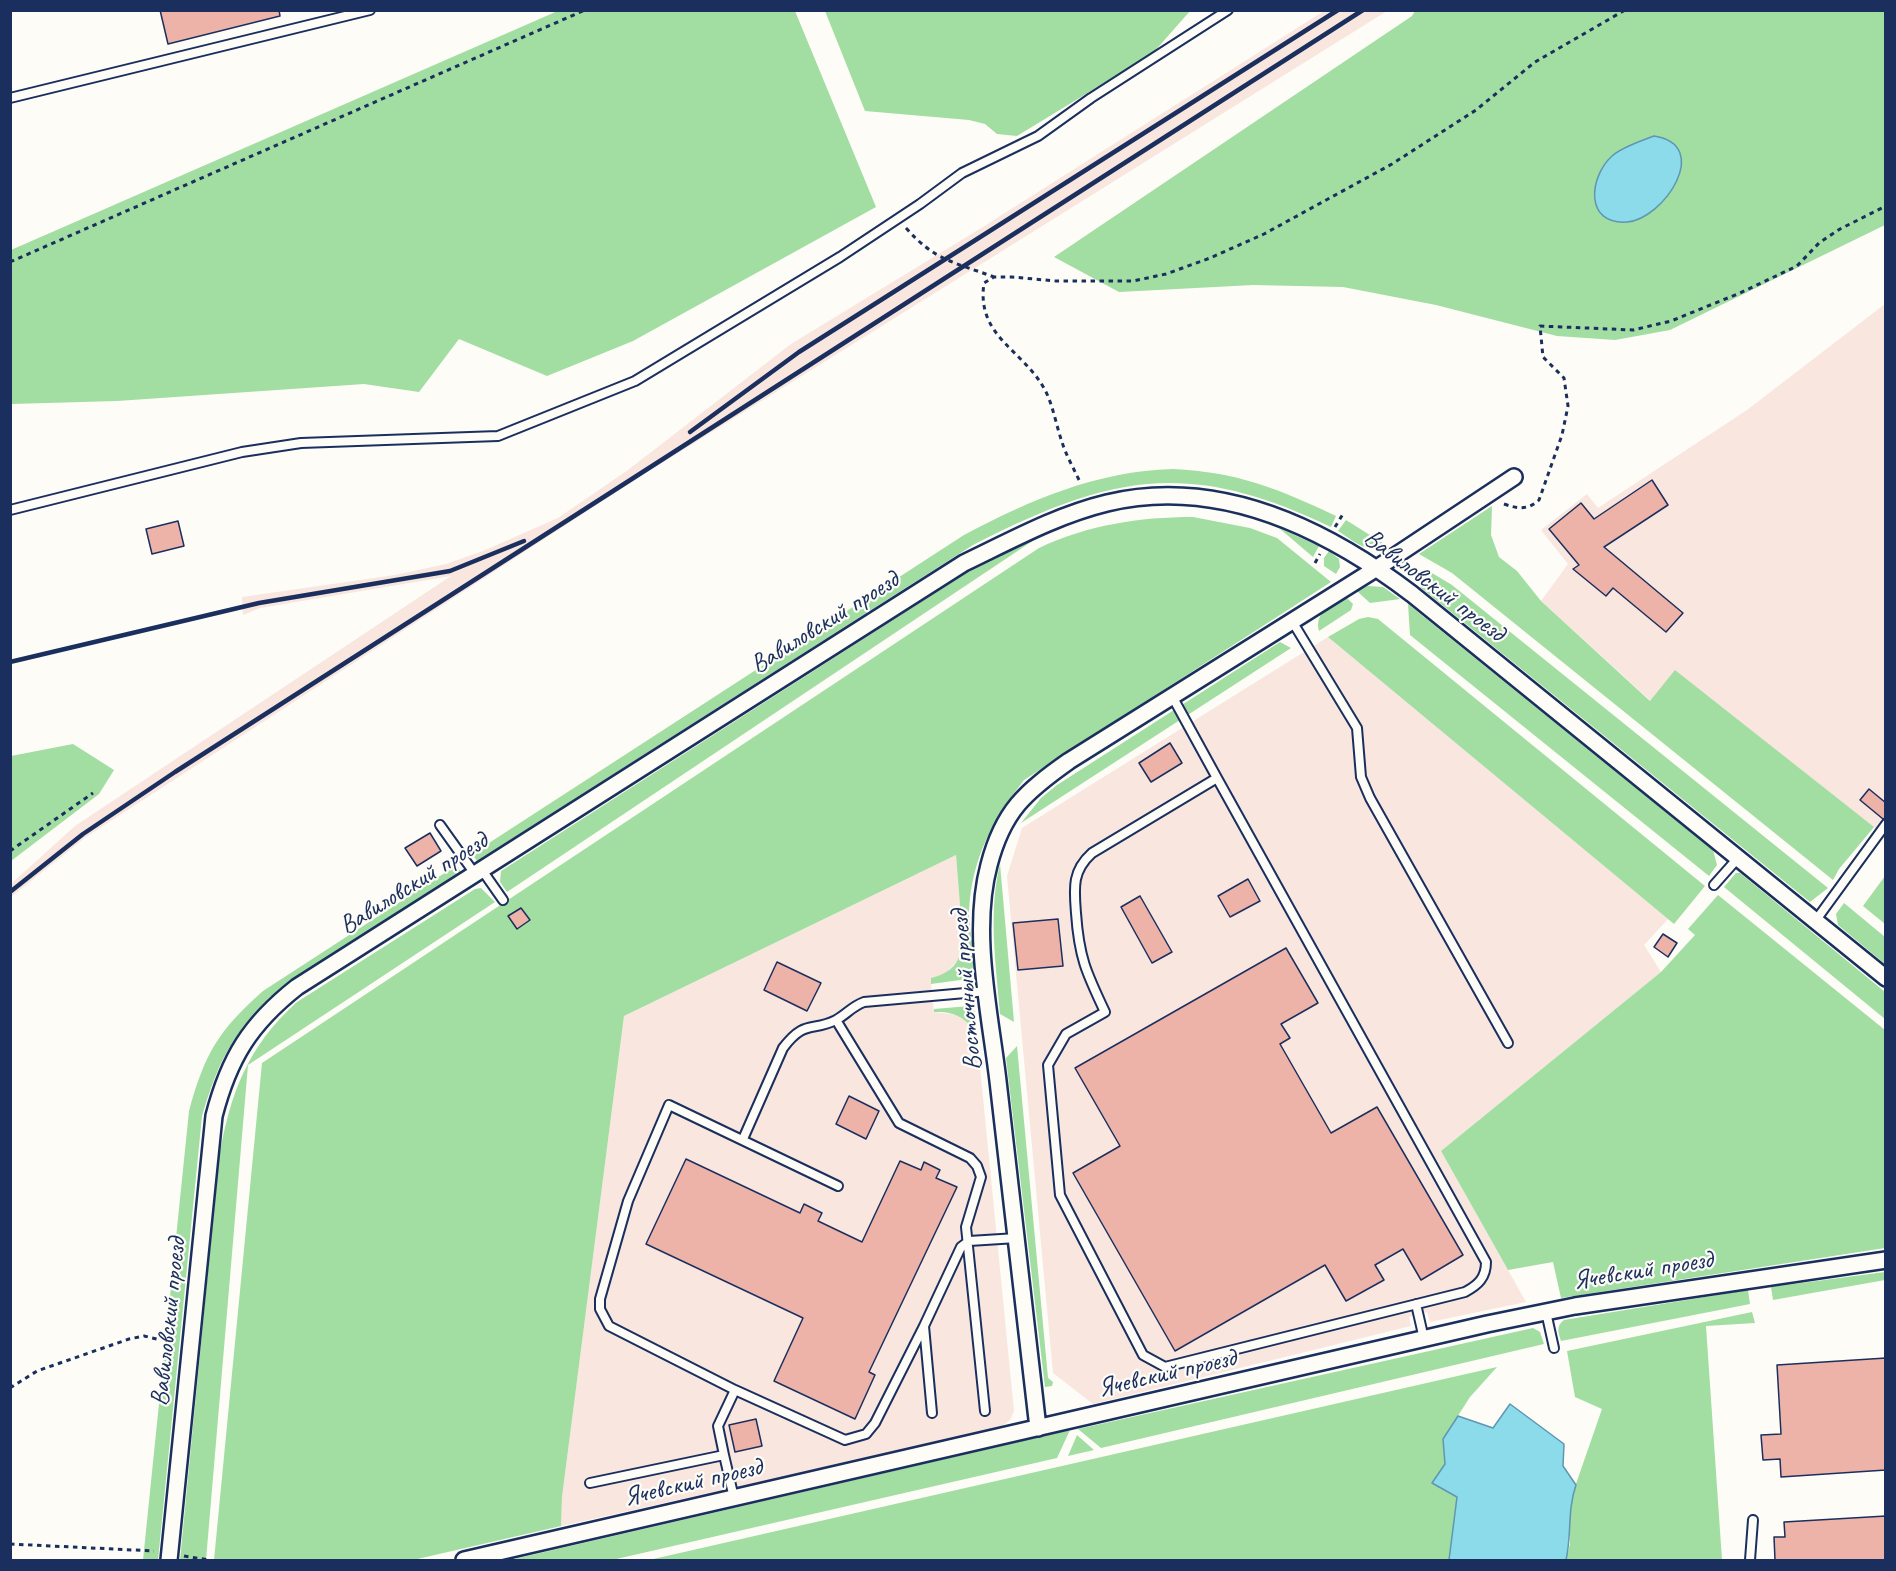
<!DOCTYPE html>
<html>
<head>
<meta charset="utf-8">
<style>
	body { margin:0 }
	#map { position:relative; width:1896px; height:1571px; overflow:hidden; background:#fdfcf7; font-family:Caveat,sans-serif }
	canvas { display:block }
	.frame { position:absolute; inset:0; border:12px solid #1b2f5e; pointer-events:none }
</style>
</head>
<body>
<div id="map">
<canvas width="1896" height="1571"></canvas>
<div class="frame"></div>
</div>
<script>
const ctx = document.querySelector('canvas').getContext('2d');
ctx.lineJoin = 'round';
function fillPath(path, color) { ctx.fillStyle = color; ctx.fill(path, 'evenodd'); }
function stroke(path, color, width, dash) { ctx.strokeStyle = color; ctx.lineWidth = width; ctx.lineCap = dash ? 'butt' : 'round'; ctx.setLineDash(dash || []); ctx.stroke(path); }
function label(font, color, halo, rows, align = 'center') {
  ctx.font = font + ' Caveat,sans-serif'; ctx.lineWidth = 4.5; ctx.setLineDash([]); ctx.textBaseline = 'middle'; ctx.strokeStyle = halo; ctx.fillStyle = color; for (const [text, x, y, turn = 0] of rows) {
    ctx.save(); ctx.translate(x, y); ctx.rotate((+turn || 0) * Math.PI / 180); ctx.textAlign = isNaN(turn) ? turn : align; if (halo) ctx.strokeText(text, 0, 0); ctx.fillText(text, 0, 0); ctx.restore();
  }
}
fillPath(new Path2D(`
	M1324 11H1387L638 478 86 837 11 897V884L75 826 451 576 260 608 243 615 242 597 395 575 446 564 483 551 558 518 628 470 791 344 978 230Z
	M1885 304V836L1676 671 1651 701 1541 601 1568 564 1541 530 1587 494 1598 508 1747 410Z
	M1328 637 1668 919 1644 945 1661 972 1441 1151 1526 1302 1430 1322 1427 1312 1409 1317 1411 1326 1093 1404 1053 1373 1007 876 1022 828Z
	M956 855 963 943 961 957 944 975 931 978V984L934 1012 958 1015 971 1024 977 1037 1014 1411 1010 1420 1001 1427 983 1432 561 1526 562 1497 624 1016Z`), '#f8e6df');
fillPath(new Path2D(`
	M560 10 795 11 876 207 633 341 547 376 459 339 419 392 364 384 117 401 11 404V250Z
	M825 11H1190L1153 53 1017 136 997 134 985 124 969 120 865 111Z
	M1415 11H1885V225L1670 330 1615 340 1557 336 1436 305 1343 287 1253 285 1119 292 1054 257 1412 16Z
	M1173 469C1238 472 1279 489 1336 516L1331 527C1187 458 1110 475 973 545L477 861 472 854 964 535C1030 500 1097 471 1173 469Z
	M1492 506 1491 535 1499 557 1517 571 1541 601 1650 701 1675 670 1874 827 1839 869 1833 880 1452 573 1419 554Z
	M1193 517 1250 528 1277 538 1331 582 1024 780C992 821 972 858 969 911 968 929 980 968 968 979L931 984V978C951 973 960 963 963 943L956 855 624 1016 562 1497 561 1526 413 1560H214L262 1063 1039 548C1088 525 1139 517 1193 517Z
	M1346 520 1389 547C1369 555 1355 542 1338 531Z
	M1279 528 1319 546 1313 557Z
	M1037 538 507 892 500 882 501 871 968 572Z
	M1329 551 1339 559 1340 567 1336 574 1324 566V558Z
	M1432 573 1452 585 1828 888 1810 902 1420 587Z
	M1368 586 1383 587 1400 599 1370 603 1357 591Z
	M1345 596 1353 604 1351 610 1319 631C1314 612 1332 605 1345 596Z
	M1408 604 1713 850 1717 865 1709 876 1410 635Z
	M1368 617 1378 619 1705 886 1674 924 1328 637 1359 619Z
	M1280 642 1291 648 1021 823 1041 798 1057 785Z
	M73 744 114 770 99 794 11 861V756Z
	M1000 864 1014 1022 1000 1014C996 963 988 914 1000 864Z
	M457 865 461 873 270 997C230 1037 218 1063 202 1116L158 1560H143L189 1111C205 1053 218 1031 263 991Z
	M1736 873H1740L1885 992V1019L1724 887Z
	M1885 876V924L1863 906Z
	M481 888 495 902 248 1065 206 1560H180L219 1158C230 1094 247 1047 297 1002L475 889Z
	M1718 895 1885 1030V1248L1561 1298 1553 1262 1508 1270 1441 1151 1661 972 1695 935 1688 929Z
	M1844 903 1885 937V964L1838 925 1836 914Z
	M970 1006 975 1012 977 1037C968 1018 955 1011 934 1012V1009Z
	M1017 1046 1048 1378 1053 1382 1052 1386 1045 1387 1006 1058Z
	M1885 1272V1280L1773 1300 1771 1287Z
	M1748 1290 1750 1304 1561 1341C1558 1332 1556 1326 1564 1320Z
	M1752 1312 1755 1323 1706 1326 1722 1560H1566L1570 1544 1569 1504 1602 1409 1575 1397 1567 1351Z
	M1533 1328 1540 1332 1544 1344 1101 1448 1078 1429Z
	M1497 1367 1470 1397 1443 1439 1445 1464 1457 1497 1449 1560H649Z
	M1070 1430 1057 1458 612 1560H510Z
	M1077 1435 1094 1450 1068 1456Z`), '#a2dda2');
const water = new Path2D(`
	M1654 136C1713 145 1664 219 1627 222 1584 225 1589 177 1612 156 1622 147 1641 141 1654 136Z
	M1510 1404 1564 1444 1563 1466 1576 1485C1567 1511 1572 1534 1566 1560H1449L1457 1497 1432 1483 1445 1464 1443 1439 1458 1416 1493 1428Z`);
fillPath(water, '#8cdbea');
stroke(water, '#5f96b2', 1.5);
const building = new Path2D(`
	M160 10H279L280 16 168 44Z
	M1652 480 1668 505 1604 547 1683 613 1666 632 1613 588 1606 596 1573 569 1579 565 1549 529 1581 503 1594 519Z
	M178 521 184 546 152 554 146 529Z
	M1170 743 1182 763 1151 782 1139 763Z
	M1869 789 1886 803V818L1883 819 1860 800Z
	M430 833 441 851 417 866 405 848Z
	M1248 879 1260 901 1230 917 1218 896Z
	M1140 896 1172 952 1152 963 1121 907Z
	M521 908 530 920 517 929 508 916Z
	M1058 919 1063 966 1018 970 1013 923Z
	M1663 934 1677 943 1668 957 1654 947Z
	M1286 948 1318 1003 1281 1024 1290 1038 1280 1044 1331 1133 1377 1107 1463 1255 1421 1280 1403 1249 1375 1265 1384 1280 1346 1301 1325 1265 1175 1351 1073 1173 1120 1146 1075 1068Z
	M777 962 821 983 807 1011 764 990Z
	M849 1096 879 1111 866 1139 836 1124Z
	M686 1159 800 1213 804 1204 822 1213 818 1221 862 1242 900 1161 921 1170 924 1162 940 1170 936 1178 957 1187 869 1372 875 1375 855 1419 774 1381 803 1318 646 1244Z
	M1886 1358V1470L1781 1477 1780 1459 1763 1460 1761 1435 1781 1434 1777 1365Z
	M756 1419 762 1446 735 1452 729 1425Z
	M1886 1516V1560H1775L1774 1537H1785L1784 1522Z`);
fillPath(building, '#edb3a8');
stroke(building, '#1b2f5e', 1.5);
const lane = new Path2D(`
	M10 98 370 10
	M10 510 242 452 301 443 498 436 635 381 840 257 920 204 962 173 1038 136 1091 98 1228 10
	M1292 621 1357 728 1361 777 1370 798 1508 1043
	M1172 696 1217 778
	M1217 778 1486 1262C1486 1278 1478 1285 1465 1292L1165 1367 1143 1355 1060 1195 1048 1065 1066 1034 1105 1012C1086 972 1079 957 1076 913 1074 888 1072 871 1092 853Z
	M440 825 475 874
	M482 870 503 900
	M1714 885 1738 858
	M1816 920 1886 824
	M836 1020 899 1123 970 1158 977 1166 981 1177 966 1227 985 1411
	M743 1139 783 1048C805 1019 812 1032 836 1020 847 1014 851 1007 864 1002L988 991
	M838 1186 669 1105 628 1201 600 1299V1309L609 1326 735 1390 845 1440 866 1434 875 1423 924 1326
	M1416 1304 1424 1339
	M1546 1312 1554 1348
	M932 1413 924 1326 961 1247 969 1241 1017 1238
	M724 1455 718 1426 735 1390
	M590 1483 724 1455 734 1498
	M1750 1560 1753 1520`);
const street = new Path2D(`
	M1038 1428C1025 1313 1012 1197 998 1081 990 1013 971 932 989 865 1003 811 1025 792 1069 761L1377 568 1514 477
	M169 1560 214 1116C229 1058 250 1024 297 987L964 563C1010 541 1057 515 1107 503 1219 476 1325 528 1412 594L1886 978
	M464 1560 1487 1324 1575 1306 1886 1260`);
stroke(lane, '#1b2f5e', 12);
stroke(street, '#1b2f5e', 20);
stroke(new Path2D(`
	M906 228C935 261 954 262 994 277
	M10 262 585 10
	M1079 480C1073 467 1066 455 1062 442 1056 425 1053 405 1045 390 1023 349 976 337 984 283L994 277H1012L1056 281H1133L1166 274 1210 258 1264 234 1392 164 1476 110 1535 62 1625 10
	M1504 504C1518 509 1528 510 1539 500L1562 435 1568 406 1564 378 1543 357 1540 326 1633 330 1671 321 1740 293 1797 266 1819 243 1840 229 1886 206
	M1335 527 1343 514
	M1315 563 1320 554
	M1421 581 1432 567
	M10 851 93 793
	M10 1388 37 1371 129 1339 144 1336 161 1340
	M10 1544 154 1551
	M184 1556 209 1560`), '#1b2f5e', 3, [4.5, 4.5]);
stroke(lane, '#fdfcf7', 8);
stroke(street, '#fdfcf7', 15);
stroke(new Path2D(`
	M690 432 799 352 1338 10
	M10 662 259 603 450 571 524 541
	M10 892 83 834 175 772 1363 10`), '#1b2f5e', 4.5);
label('26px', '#1b2f5e', '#fdfcf7', [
	["Вавиловский проезд",1434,586,37],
	["Вавиловский проезд",825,623,-32],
	["Вавиловский проезд",414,884,-32],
	["Восточный проезд",967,990,-95],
	["Ячевский проезд",1643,1271,-9],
	["Вавиловский проезд",169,1322,-84],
	["Ячевский проезд",1167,1374,-13],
	["Ячевский проезд",693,1483,-13]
]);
</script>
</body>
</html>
